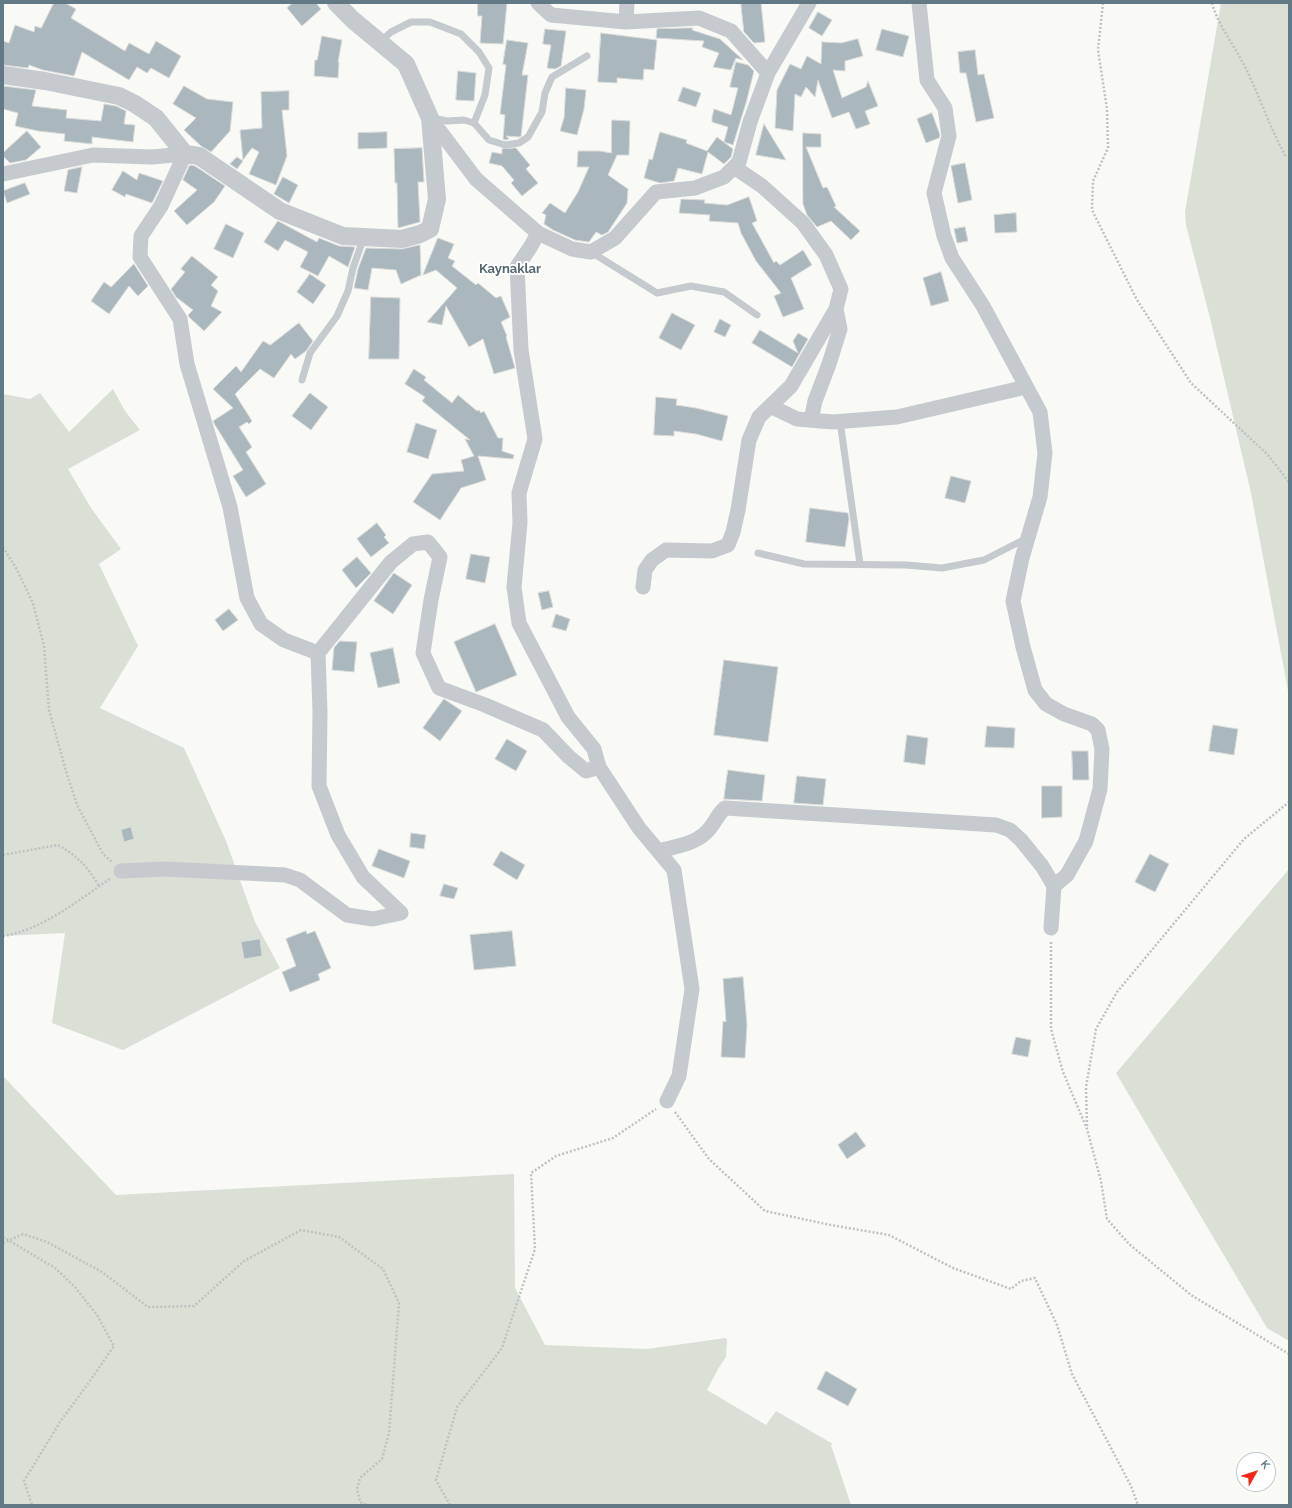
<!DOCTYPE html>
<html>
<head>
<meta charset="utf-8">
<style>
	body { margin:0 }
	#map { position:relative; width:1292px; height:1508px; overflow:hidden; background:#f9f9f6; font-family:Raleway,sans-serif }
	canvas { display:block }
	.frame { position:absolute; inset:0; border:4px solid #617a85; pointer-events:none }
	.north { position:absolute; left:1236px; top:1452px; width:40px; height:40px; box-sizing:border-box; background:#fff; border:1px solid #c0cace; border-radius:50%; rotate:51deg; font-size:11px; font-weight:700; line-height:16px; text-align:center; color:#617a85 }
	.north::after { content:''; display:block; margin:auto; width:14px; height:18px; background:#f5281a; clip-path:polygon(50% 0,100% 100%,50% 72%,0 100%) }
</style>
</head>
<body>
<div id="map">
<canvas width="1292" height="1508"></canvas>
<div class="frame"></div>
<div class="north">K</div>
</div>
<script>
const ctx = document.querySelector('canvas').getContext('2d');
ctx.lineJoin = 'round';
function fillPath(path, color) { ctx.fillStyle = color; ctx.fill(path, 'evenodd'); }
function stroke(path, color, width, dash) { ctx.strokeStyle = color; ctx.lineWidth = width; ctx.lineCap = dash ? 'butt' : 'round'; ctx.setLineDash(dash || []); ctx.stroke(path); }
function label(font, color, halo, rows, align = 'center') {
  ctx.font = font + ' Raleway,sans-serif'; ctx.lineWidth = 4; ctx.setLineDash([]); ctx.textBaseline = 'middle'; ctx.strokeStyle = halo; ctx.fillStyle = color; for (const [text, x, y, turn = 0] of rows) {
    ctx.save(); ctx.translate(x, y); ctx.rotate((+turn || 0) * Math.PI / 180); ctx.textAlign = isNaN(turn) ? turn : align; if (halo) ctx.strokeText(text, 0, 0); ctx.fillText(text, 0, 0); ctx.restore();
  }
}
fillPath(new Path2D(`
	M1221 3H1289V696L1251 493 1210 318 1186 225 1185 212Z
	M113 389 125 411 140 430 68 469 91 508 121 549 99 564 138 646 100 708 184 748 226 841 255 922 280 968 123 1050 52 1023 65 933 3 936V394L30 399 40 393 69 432Z
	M1289 869V1341L1267 1328 1116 1073Z
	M3 1076 116 1195 514 1174 515 1288 545 1345 647 1349 726 1338 727 1340 726 1357 718 1369 707 1390 766 1425 776 1411 833 1444 831 1445 851 1505H3Z`), '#dae0d5');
const building = new Path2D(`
	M54 3H65L76 9 71 18 125 51 129 43 149 54 156 41 181 56 169 78 151 68 147 73 137 67 129 80 82 52 74 76 43 70 29 65 28 68 3 65V41L9 43 15 25 34 32 35 26 41 28Z
	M293 3H316L321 9 302 26 287 8Z
	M478 3H507L503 44 480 43 482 16H478Z
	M741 3H761L765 42 754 43 744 32Z
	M818 12 832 20 822 36 809 28Z
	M685 28H693L692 30 720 39 743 60 736 58 731 70 713 67 719 53 702 47 704 41 656 38 657 29Z
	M545 29 566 31 561 66 555 69 547 68 551 45 543 44Z
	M882 29 909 36 903 57 876 50Z
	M601 33 657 40 654 70 644 69 643 80 617 78V83L598 82Z
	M322 36 342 40 338 62H339L338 78 314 76 315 60H317Z
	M858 39 863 56 845 61V71L833 70 842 98 866 87 868 81 878 106 865 111 870 124 856 129 849 112 832 118 818 80 815 97 806 87 801 97 795 94 793 131 775 128 777 90 790 64 801 69 807 56 821 64 822 41 823 42 841 43Z
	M507 40 528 43 522 75H528L521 136 519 137 506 136 509 139 505 140 503 139 505 115 500 114 506 65 503 64Z
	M975 50 978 75 984 74 994 118 976 122 966 73H960L958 52Z
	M736 62 748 65 754 71 746 103 733 145 724 142 728 127 712 122V117L714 109 731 115 738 88 730 87Z
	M458 71 476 73 474 101 456 100Z
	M3 86 36 90 32 106 67 110 66 118 101 121 104 104 116 106 126 111 124 124 135 125 133 142 92 137V144L64 141 65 134 38 131 15 126 18 113 3 109Z
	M184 86 207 99 233 102 230 131 211 152 201 146 184 130 196 118 173 104Z
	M683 87 701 93 696 107 678 101Z
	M566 88 586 90 584 109 577 135 560 131 564 118Z
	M289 91V110H282L287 156 276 185 249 174 259 152 252 148 243 160 240 130 262 128 261 92Z
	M932 113 940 135 939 138 926 143 917 119Z
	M612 120 630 121 629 155H617L608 175 628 189 627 203 608 232 602 235 596 232 589 242 575 240 553 230 544 224 546 215 542 213 550 203 565 213 578 192 589 167H577L578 151H600L611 153Z
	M764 124 786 160 756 155Z
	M27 131 41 147 26 160 10 163 3 156V153Z
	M387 132V148L358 149V133Z
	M660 132 687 140 686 143 707 151 717 137 733 149 731 157 724 164 708 152 702 174 678 168 674 181 660 183 644 178 649 159 652 160Z
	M803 133 821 134V147H806L823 188 827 187 836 206 834 207 860 231 851 240 831 221 817 227 807 215 803 204Z
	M422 148 424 182H418L420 222 398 228 397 183H395L394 149Z
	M516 148 530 165 526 169 538 183 522 196 511 183 514 180 502 166 489 163 492 152 502 154V149Z
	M237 157 243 161 237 169 230 164Z
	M965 163 972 200 958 203 951 166Z
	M190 165 195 166 225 186 214 202 187 225 174 211 197 190 183 180Z
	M82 167 77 193 64 191 68 170Z
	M123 171 137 180 139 173 163 181 152 203 126 194 125 197 112 190Z
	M283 177 298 185 289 203 274 194Z
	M25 183 30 194 7 203 3 191Z
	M749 197 757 221 752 223 774 263 776 261 780 265 803 250 812 265 791 278 804 309 783 317 774 296 781 293 756 261 741 233 738 223 709 221 710 215 679 213 681 199 705 200 704 203 727 205Z
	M1016 213 1017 232 995 233 994 215Z
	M278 221 317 242 319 238 339 246 355 247 348 267 329 256 318 276 300 267 308 252 285 240 278 251 264 242Z
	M226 224 244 233 233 258 214 249Z
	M965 227 968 241 957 243 954 229Z
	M438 238 454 244 448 258 455 261 452 266 476 285 478 283 496 298 501 296 510 317 501 322 507 336 506 337 515 368 494 374 483 339 469 347 446 306 442 325 427 322 457 288 436 270 423 275Z
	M420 245 421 275 401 284 396 270 372 268 368 290 354 288 358 269 366 248 402 249Z
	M192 256 218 277 211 285 218 291 211 306 222 312 204 331 189 317 188 315 193 310 176 297 171 289 185 272 181 269Z
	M134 264 148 286 138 296 129 286 109 314 91 301 104 282 111 287Z
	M941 272 949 301 931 306 923 278Z
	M310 274 326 285 313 304 297 292Z
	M371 297 400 298 399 359H369Z
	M672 313 695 325 681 350 659 338Z
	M720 319 731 325 725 337 714 332Z
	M299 323 313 341 306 351 295 359 291 354 274 378 260 369 235 394 252 421 249 424 247 422 239 427 252 447 246 452 266 484 246 497 233 476 243 470 215 425 213 421 233 408 213 389 236 366 241 372 263 341 270 345Z
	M760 330 798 353 793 341 798 333 808 339 792 367 752 343Z
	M414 369 426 377 424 380 452 403 458 395 477 411 479 410 481 413 484 411 498 438H503L502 451 514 455 513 459 478 456 486 480 461 488 440 520 413 502 432 474 464 471 461 460 474 456 465 439 470 440 422 401 425 397 405 384Z
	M310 393 328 407 311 430 292 416Z
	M656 397 677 399 676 405 696 408 728 416 722 441 696 434 674 431V436L654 435Z
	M416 423 437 430 428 459 407 452Z
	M951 476 971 481 965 503 945 498Z
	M810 508 848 513 849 519 845 547 806 542Z
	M377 523 386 535 384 537 389 543 371 557 357 539Z
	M471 554 490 557 485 583 466 579Z
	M357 557 371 573 356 588 342 570Z
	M394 573 412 585 393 614 374 601Z
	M549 591 553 607 542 610 538 593Z
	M229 609 238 620 223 631 215 620Z
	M556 614 570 619 566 631 552 627Z
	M495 624 517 675 476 692 454 642Z
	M340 641 357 642 354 672 332 670 334 648Z
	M393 648 400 683 378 688 370 653Z
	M724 660 778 667 768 742 714 735Z
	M444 699 462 711 440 741 423 728Z
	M1213 725 1238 729 1234 755 1209 751Z
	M987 726 1015 728 1014 748 985 747Z
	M907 735 928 738 925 765 904 762Z
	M507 739 527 751 516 771 495 759Z
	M1072 751H1088L1089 780H1073Z
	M728 770 765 775 762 801 724 799Z
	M797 776 826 779 823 805 794 803Z
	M1042 786H1062V817L1042 818Z
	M131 827 134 839 124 842 121 830Z
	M411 833 426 835 424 849 410 847Z
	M379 849 410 861 404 878 372 866Z
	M501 851 525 865 517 880 493 865Z
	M1150 854 1169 864 1155 892 1135 882Z
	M444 884 458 888 454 899 440 896Z
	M306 931 307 934 315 931 331 968 318 974 320 980 290 992 282 972 296 966 286 939Z
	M512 931 516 966 474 970 470 935Z
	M260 939 262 956 244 959 241 942Z
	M743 977 747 1025 745 1058 721 1057 723 1021 726 1022 723 979Z
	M1016 1037 1031 1040 1028 1057 1012 1054Z
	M856 1132 866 1146 847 1159 838 1145Z
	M826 1371 857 1389 848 1406 817 1389Z`);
fillPath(building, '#aab7bc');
stroke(building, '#dbdbd9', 1);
stroke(new Path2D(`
	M1103 3 1098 50 1107 109 1108 148 1093 181 1092 210 1137 300 1191 383 1267 454 1289 482
	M1212 3C1218 25 1234 45 1244 65 1259 94 1269 126 1285 155L1289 156
	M3 547 16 568 33 603 44 646 49 710 66 771 77 805 103 854 112 862
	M3 855 58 845C80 858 86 865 99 886
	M3 936C42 930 79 900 111 878
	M1051 942V1029L1063 1072 1087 1129 1101 1181 1107 1219 1129 1244 1191 1295 1289 1354
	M675 1112 709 1159 765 1211 831 1225 889 1235 953 1268 1011 1289 1021 1281 1035 1278 1057 1325 1072 1374 1131 1486 1138 1505
	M1087 1126 1086 1087 1096 1029 1117 992 1244 839 1289 802
	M3 1237 55 1268 74 1286 97 1315 114 1346 87 1385 60 1422 24 1481 32 1505
	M3 1243 23 1234 47 1242 102 1272 148 1307 194 1306 244 1261 301 1230 339 1237 383 1269 399 1303 389 1433 382 1459 360 1478 357 1489 360 1502 367 1505
	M450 1505 436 1480 457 1407 502 1348 535 1249 531 1173 556 1156 613 1138 656 1109`), '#bec2c4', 2.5, [2, 2]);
stroke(new Path2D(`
	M380 42 391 32 411 22H430L461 34 479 52 489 68 485 95 474 123
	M432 118 447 121 464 120 474 123 489 140 505 145 519 143 528 137 542 112 545 93 552 77 587 56
	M591 252 657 293 691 286 724 292 757 315
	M302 380 310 353 337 316 348 291 353 268 364 237
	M840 421 860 564
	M758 553 804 564 906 565 942 568 984 560 1027 538`), '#c4cacd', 7);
stroke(new Path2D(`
	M538 3 551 15 626 22 699 18 731 31 768 73
	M919 3 927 80 945 108 949 136 934 193 944 236 952 258 983 306 1040 412 1045 453 1040 497 1022 558 1013 601 1023 647 1035 690 1046 704 1064 714 1092 724 1098 730 1102 749 1100 789 1086 841 1067 875 1054 886
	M626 22 627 3
	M430 118 476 179 538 233 531 246 517 267 521 350 535 439 519 493 520 523 514 587 519 623 568 717 594 749 599 767 639 828 674 870 692 989 679 1076 667 1101
	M3 174 93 155 152 157 185 154 161 206 141 236 140 257 180 319 187 364 230 507 247 598 261 624 284 640 318 653
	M538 233 572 249 591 252 615 238 656 192 695 188 724 177 739 162 750 122 768 73 809 3
	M770 406 797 419 833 422 897 417 1026 387
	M811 420 815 401 829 364 840 329 836 309
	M643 587 645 570 652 560 666 550 712 551 728 545 733 532 738 510 749 440 759 417 791 386 836 309 841 289 826 255 803 223 762 186 734 167
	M659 851C677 846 698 844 710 828 716 821 717 815 725 808L996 825 1010 830 1021 840 1042 866 1054 886 1051 928
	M121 871 165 869 285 875 300 880 347 915 373 919 401 913 363 877 338 835 319 786 320 712 318 653 391 562 413 544 428 542 440 557 431 600 423 653 439 688 485 705 543 730 569 757 586 771 599 767`), '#c4cacd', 15);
stroke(new Path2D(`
	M3 75 45 81 119 96 135 104 156 118 185 154 199 156 280 211 343 236 402 239 420 234 430 229 437 199 430 118 406 64 353 20 336 3`), '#c4cacd', 18);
label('bold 13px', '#54676f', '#fff', [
	["Kaynaklar",510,269]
]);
</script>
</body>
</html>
